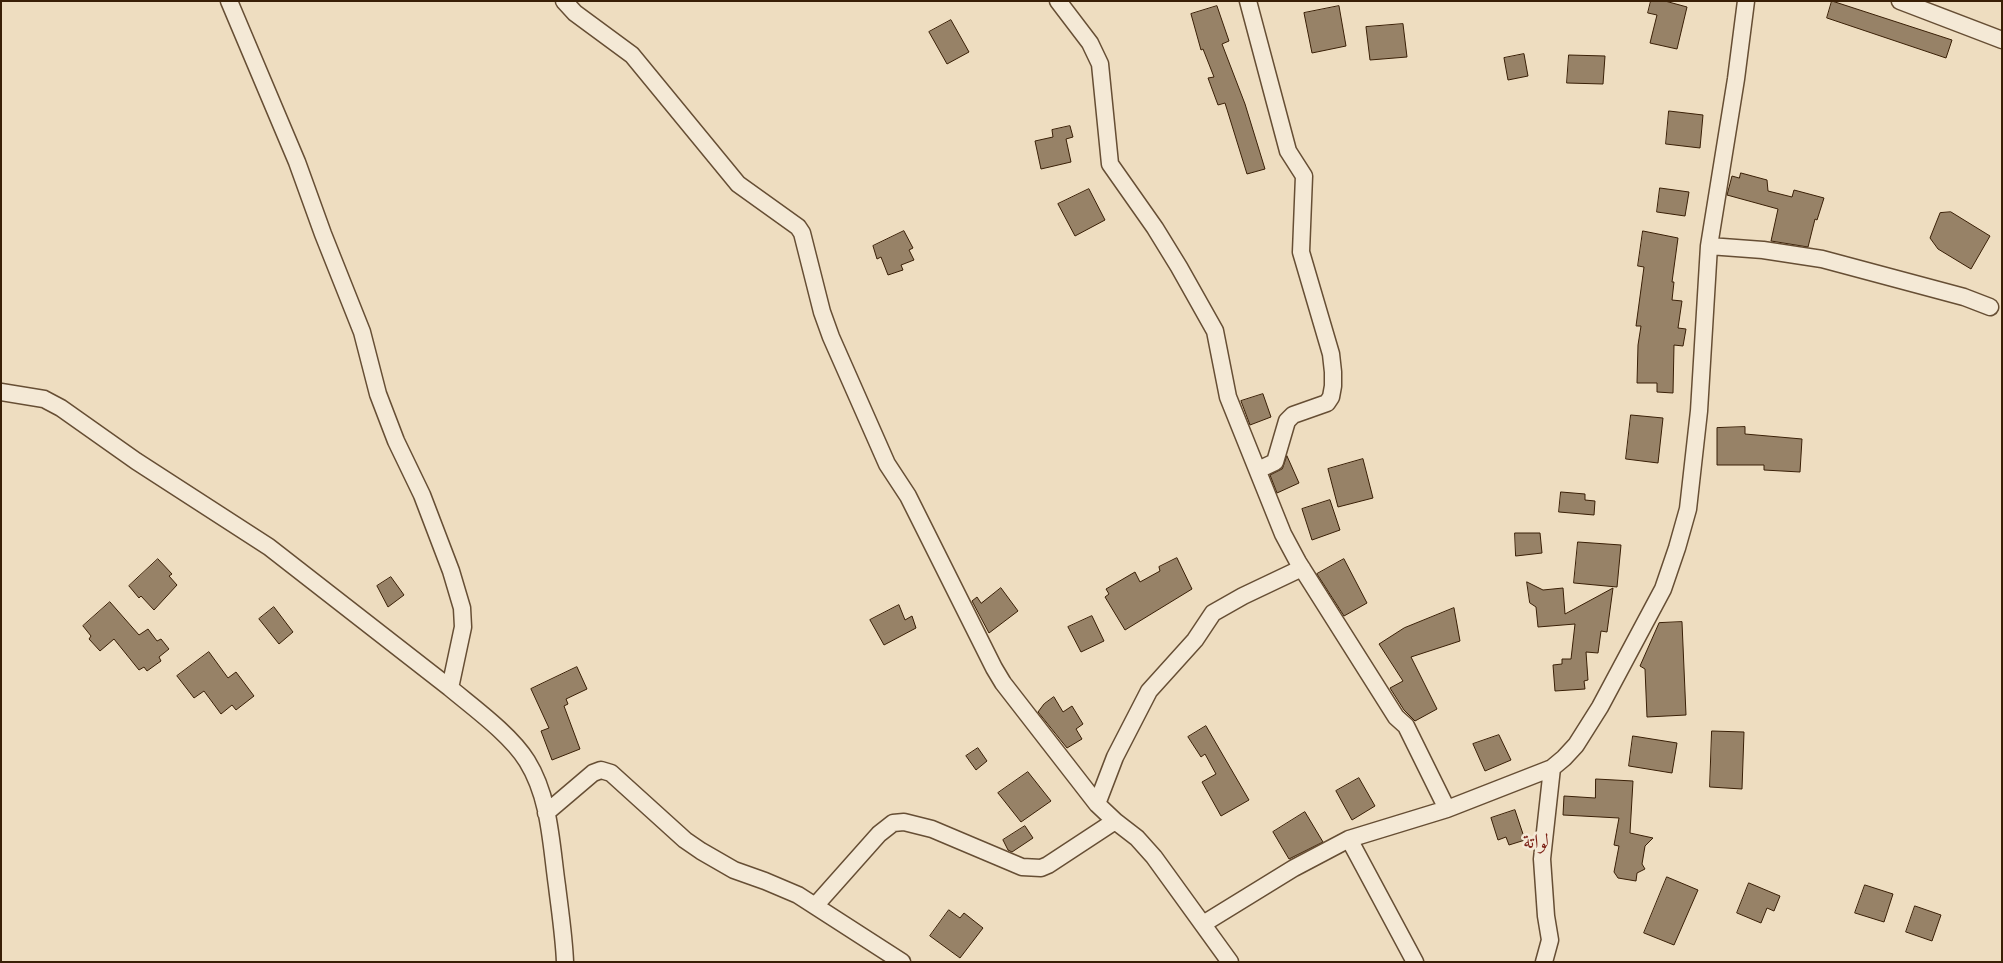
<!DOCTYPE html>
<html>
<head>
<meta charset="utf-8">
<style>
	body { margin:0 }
	#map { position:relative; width:2003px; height:963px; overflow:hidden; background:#eeddc0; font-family:"IM FELL DW Pica",serif }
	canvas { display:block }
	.frame { position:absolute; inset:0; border:2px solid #391f06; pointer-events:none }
</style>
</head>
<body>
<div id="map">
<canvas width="2003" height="963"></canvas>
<div class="frame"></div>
</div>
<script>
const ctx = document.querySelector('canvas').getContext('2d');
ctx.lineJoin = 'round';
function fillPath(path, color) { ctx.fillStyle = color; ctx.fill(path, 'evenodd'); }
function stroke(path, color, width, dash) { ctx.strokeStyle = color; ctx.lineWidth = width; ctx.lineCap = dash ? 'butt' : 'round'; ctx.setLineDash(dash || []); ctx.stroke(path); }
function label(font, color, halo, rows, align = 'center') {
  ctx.font = font + ' "IM FELL DW Pica",Amiri,serif'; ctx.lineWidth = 5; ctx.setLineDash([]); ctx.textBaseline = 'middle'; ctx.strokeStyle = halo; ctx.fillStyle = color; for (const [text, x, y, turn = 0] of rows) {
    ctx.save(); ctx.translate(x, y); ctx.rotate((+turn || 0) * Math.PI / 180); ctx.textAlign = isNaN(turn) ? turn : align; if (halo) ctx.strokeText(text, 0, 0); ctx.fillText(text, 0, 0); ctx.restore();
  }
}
const building = new Path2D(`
	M1651 1H1665L1687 7 1677 49 1650 43 1657 15 1648 13Z
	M1832 1 1952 40 1946 58 1827 18Z
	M1217 6 1229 41 1222 44 1245 104 1265 169 1247 174 1225 103 1218 105 1208 78 1214 77 1203 49 1201 50 1191 14Z
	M1339 6 1346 46 1312 53 1304 13Z
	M951 20 969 52 947 64 929 32Z
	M1403 24 1407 57 1370 60 1366 27Z
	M1524 54 1528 76 1508 80 1504 58Z
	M1569 55 1605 56 1603 84 1567 83Z
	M1669 111 1703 115 1700 148 1666 144Z
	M1070 126 1073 137 1066 139 1071 162 1041 169 1035 141 1053 137 1052 130Z
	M1741 173 1767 180 1768 191 1792 197 1794 190 1824 198 1817 220 1815 219 1808 247 1771 241 1778 209 1727 195 1732 176 1739 178Z
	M1660 188 1689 192 1685 216 1657 212Z
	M1089 189 1105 220 1075 236 1058 204Z
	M1951 212 1990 236 1971 269 1938 249 1930 238 1940 213Z
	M904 231 913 248 909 250 914 260 901 265 903 270 888 275 881 257 877 259 873 246Z
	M1643 231 1678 238 1672 282H1674L1672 300 1682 301 1678 328 1686 329 1683 346 1674 345 1673 393 1657 392V383H1637L1638 345 1641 326H1636L1644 267 1638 266Z
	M1263 394 1271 417 1250 425 1241 401Z
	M1631 415 1663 418 1658 463 1626 459Z
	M1745 427V434L1802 439 1800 472 1764 470V465H1717V428Z
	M1287 456 1299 483 1277 493 1270 475 1282 469Z
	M1363 459 1373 498 1338 507 1328 469Z
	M1561 492 1585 494V500L1595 501 1594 515 1559 512Z
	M1330 500 1340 530 1312 540 1302 509Z
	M1515 533H1540L1542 553 1516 556Z
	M1578 542 1621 545 1617 587 1574 583Z
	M1177 558 1192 589 1125 630 1105 597 1109 594 1106 589 1135 572 1140 582 1160 571 1159 567Z
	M158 559 172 574 169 576 177 585 154 610 141 596 139 598 129 586Z
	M1344 559 1367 603 1344 616 1317 574Z
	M391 577 404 595 388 607 377 586Z
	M1527 582 1543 590 1563 588 1565 614 1613 588 1607 632 1601 631 1598 653 1586 652 1588 680 1584 681 1585 689 1555 691 1553 665 1562 664V659H1571L1575 624 1538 627 1536 607 1530 603Z
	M1001 588 1018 611 989 633 972 601 977 597 981 603Z
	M110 602 139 635 148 629 157 641 161 639 169 649 159 657 161 661 147 671 144 667 139 670 114 639 100 651 89 639 91 636 83 626Z
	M899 605 905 620 912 616 916 628 884 645 870 620Z
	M274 607 293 632 279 644 259 619Z
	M1454 608 1460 641 1411 657 1437 709 1415 721 1404 710 1390 688 1403 681 1379 644 1404 628Z
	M1092 616 1104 641 1081 652 1068 627Z
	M1682 622 1686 715 1647 717 1645 669 1640 666 1659 623Z
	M209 652 228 678 236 672 254 696 236 710 232 705 221 714 204 691 194 698 177 676Z
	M577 667 587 689 566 699 568 704 564 706 580 749 552 760 541 731 549 728 531 689Z
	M1054 697 1063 712 1072 706 1083 724 1076 729 1082 739 1067 748 1038 712 1044 704Z
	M1206 726 1249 800 1221 816 1202 782 1216 774 1205 754 1201 757 1188 737Z
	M1712 731 1744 732 1742 789 1710 787Z
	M1499 735 1511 760 1485 771 1473 744Z
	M1633 736 1677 743 1672 773 1629 766Z
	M978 748 987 761 976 770 966 756Z
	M1028 772 1051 801 1021 822 998 793Z
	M1359 778 1375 806 1352 820 1336 791Z
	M1596 779 1633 781 1630 833 1653 838 1645 846 1642 864 1645 869 1637 873 1636 881 1618 878 1614 872 1619 846 1614 845 1619 818 1563 815 1564 796 1595 798Z
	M1515 810 1525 840 1509 845 1506 837 1498 840 1491 818Z
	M1305 812 1323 842 1289 859 1273 832Z
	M1025 826 1033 838 1012 852 1008 850 1003 840Z
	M1667 877 1698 890 1674 945 1644 933Z
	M1749 883 1780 896 1774 911 1767 908 1761 923 1737 913Z
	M1865 885 1893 894 1884 922 1855 913Z
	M1915 906 1941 915 1932 941 1906 932Z
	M949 910 960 918 964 913 983 928 960 958 930 936Z`);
fillPath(building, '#978267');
stroke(building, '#391f06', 1);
const minor = new Path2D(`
	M229 1 297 162 323 234 362 332 378 394 396 441 422 495 451 571 462 608 463 627 450 688C474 708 511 735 527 761 550 798 551 844 557 886 560 911 564 937 565 962
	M564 1 575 13 632 55 738 184 798 227 802 233 822 312 831 337 887 464 908 496 994 668 1003 683 1097 804 1115 821 1048 865 1041 868 1022 867 932 829 904 822 893 823 879 834 815 906
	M1058 1 1090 43 1100 64 1110 164 1155 228 1179 267 1215 331 1228 397 1283 534 1298 562 1396 717 1406 726 1447 809 1552 768 1564 758 1576 745 1600 707 1663 589 1677 548 1688 509 1699 411 1709 246 1736 79 1746 1
	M1248 1 1288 151 1304 176 1301 252 1331 354 1333 372V386L1331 397 1327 403 1293 415 1287 421 1275 462 1258 470
	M1900 1 2002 40
	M1709 246 1763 250 1822 259 1964 297 1990 307
	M1 392 44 399 61 408 136 461 269 547 450 688
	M1097 804 1115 757 1149 691 1195 640 1213 613 1243 596 1302 568
	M546 813 593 773 601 770 611 773 685 840 701 851 734 870 765 881 798 895 902 962
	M1115 821 1137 838 1154 857 1230 962
	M1349 839 1415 962
	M1203 924 1294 868 1349 839 1447 809
	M1544 962 1550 940 1546 916 1542 859 1552 768`);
stroke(minor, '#664e34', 19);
stroke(minor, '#f4e9d6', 16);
label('20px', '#7a1f14', '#f4e9d6', [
	["لواتة",1536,844]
]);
</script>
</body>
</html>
